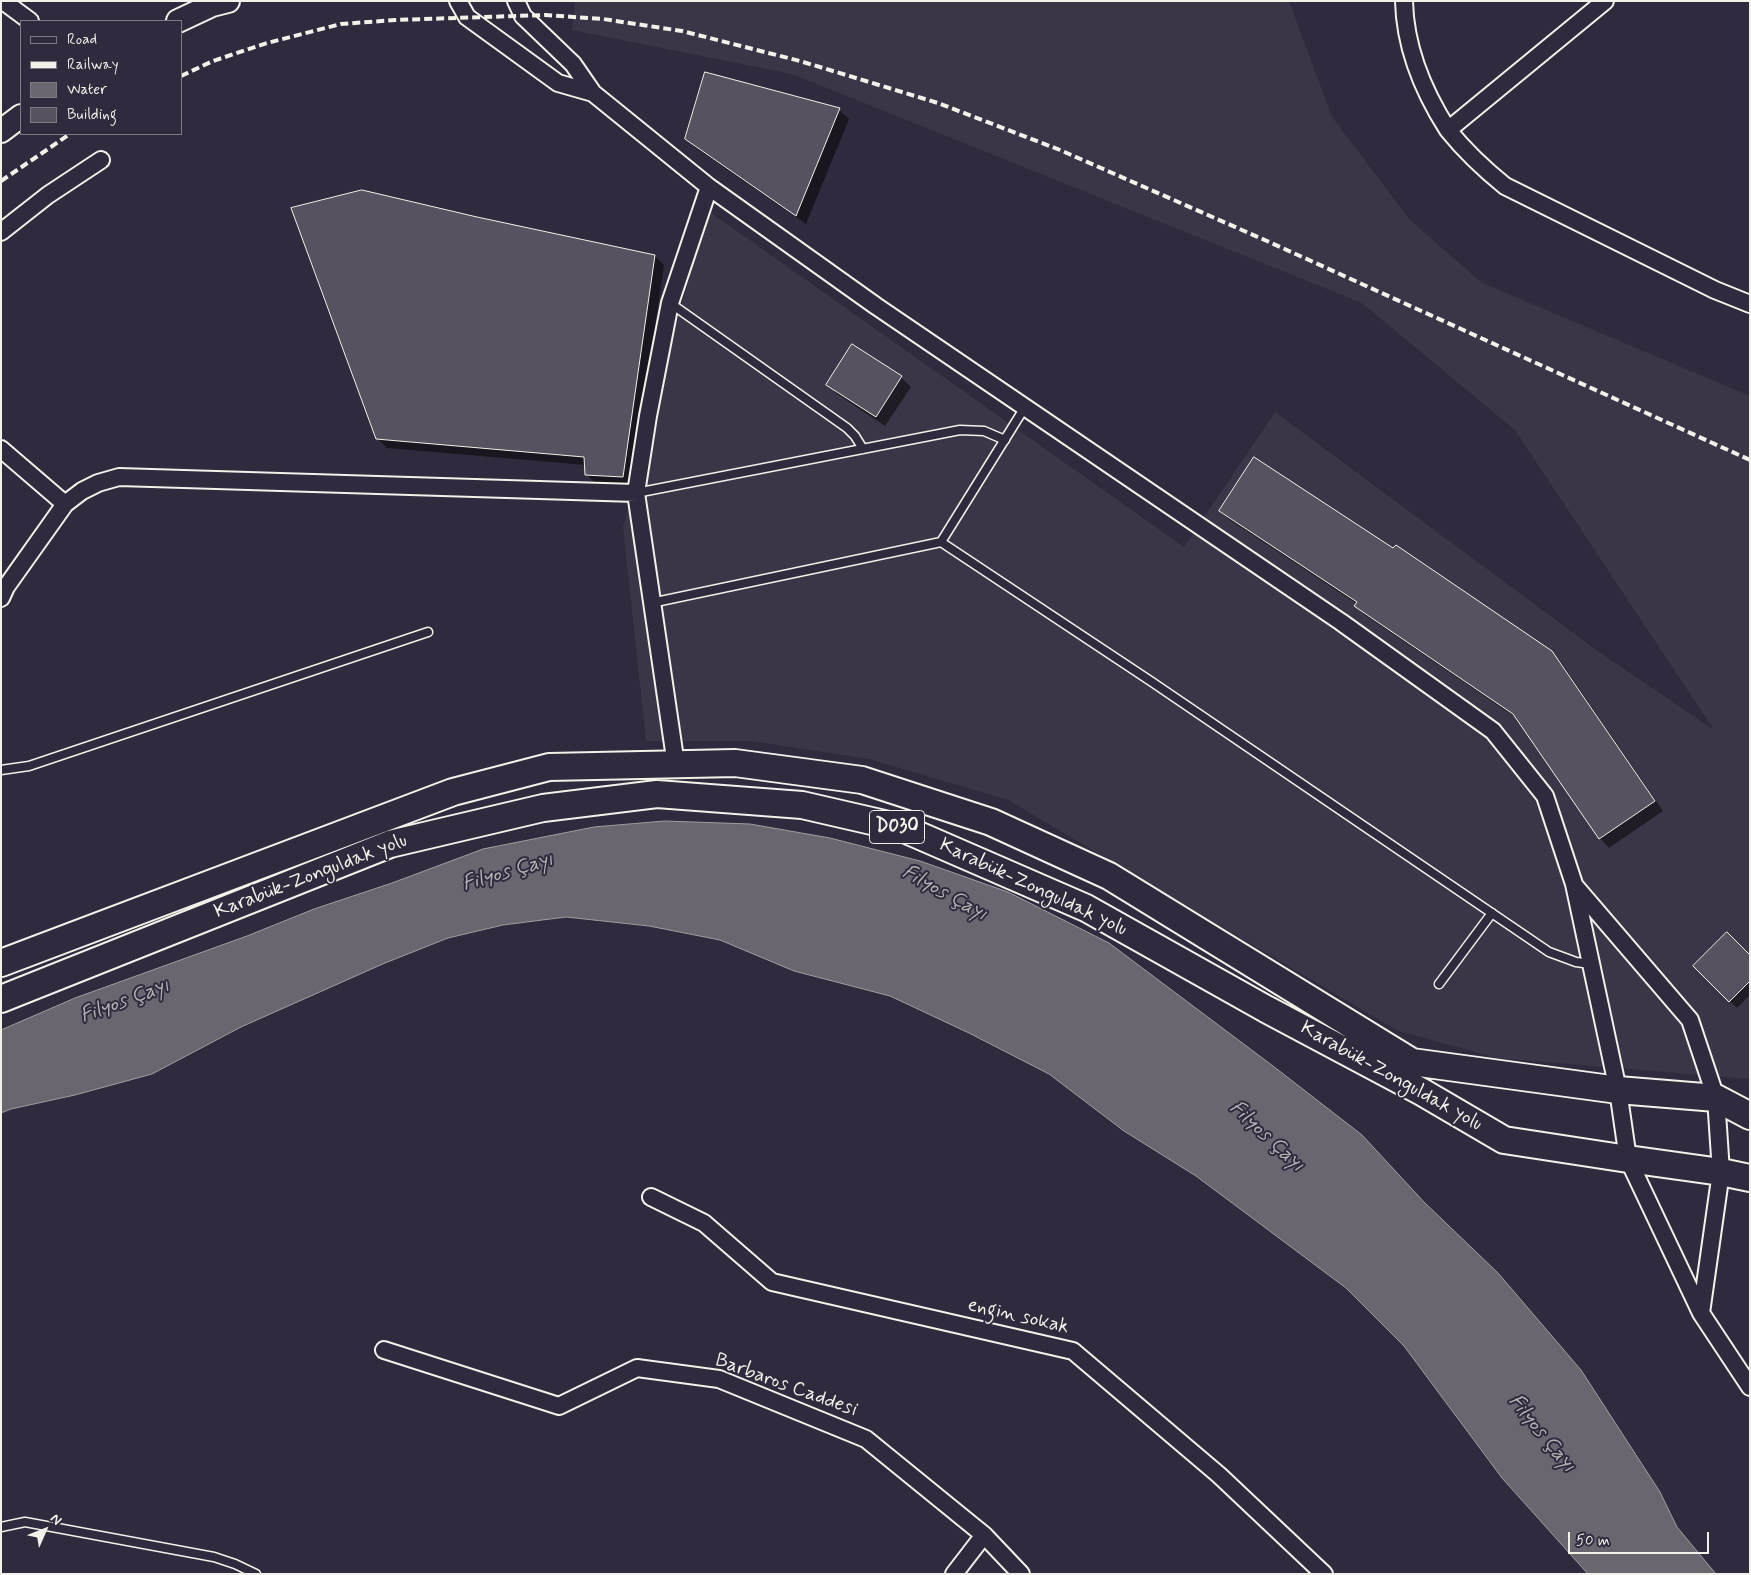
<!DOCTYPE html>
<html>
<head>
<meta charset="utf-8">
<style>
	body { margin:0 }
	#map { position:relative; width:1751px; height:1575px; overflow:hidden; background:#2f2a3d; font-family:Mynerve,sans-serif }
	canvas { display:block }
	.frame { position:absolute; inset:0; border:2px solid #f4f1e8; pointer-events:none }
	.legend { position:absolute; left:20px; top:20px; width:162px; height:115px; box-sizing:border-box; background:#2f2a3d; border:1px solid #7e7a81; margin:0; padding:6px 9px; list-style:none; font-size:15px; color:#f4f1e8 }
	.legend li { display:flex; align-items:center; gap:10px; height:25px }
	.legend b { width:25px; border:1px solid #7e7a81 }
	.north { position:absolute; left:20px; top:1505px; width:50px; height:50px; -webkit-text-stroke:4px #2f2a3d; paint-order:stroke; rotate:46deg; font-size:14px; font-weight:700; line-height:20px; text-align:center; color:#f4f1e8 }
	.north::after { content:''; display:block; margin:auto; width:18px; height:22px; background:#f4f1e8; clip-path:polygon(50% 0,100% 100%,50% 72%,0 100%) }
	.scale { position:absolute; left:1568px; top:1532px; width:141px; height:22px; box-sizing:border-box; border:2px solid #f4f1e8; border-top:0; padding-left:6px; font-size:15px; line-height:18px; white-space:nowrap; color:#f4f1e8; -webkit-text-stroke:4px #2f2a3d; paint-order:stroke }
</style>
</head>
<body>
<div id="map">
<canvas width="1751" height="1575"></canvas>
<div class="frame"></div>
<ul class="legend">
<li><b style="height:6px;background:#2f2a3d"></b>Road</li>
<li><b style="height:6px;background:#f4f1e8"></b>Railway</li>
<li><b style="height:14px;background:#6a6670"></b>Water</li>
<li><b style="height:14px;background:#56525f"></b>Building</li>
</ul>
<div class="north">N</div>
<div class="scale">50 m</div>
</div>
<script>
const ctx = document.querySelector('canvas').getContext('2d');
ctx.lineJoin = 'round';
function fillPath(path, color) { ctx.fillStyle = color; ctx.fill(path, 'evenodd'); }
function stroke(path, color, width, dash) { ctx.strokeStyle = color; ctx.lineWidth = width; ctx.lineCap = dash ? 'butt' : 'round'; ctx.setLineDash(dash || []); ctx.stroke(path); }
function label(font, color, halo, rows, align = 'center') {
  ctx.font = font + ' Mynerve,sans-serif'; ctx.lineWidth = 4; ctx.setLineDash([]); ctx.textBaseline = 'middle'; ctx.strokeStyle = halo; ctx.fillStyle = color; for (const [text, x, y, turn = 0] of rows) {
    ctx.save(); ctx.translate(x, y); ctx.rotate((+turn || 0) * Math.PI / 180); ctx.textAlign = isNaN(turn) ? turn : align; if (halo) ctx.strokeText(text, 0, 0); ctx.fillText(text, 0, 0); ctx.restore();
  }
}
fillPath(new Path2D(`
	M575 1H1289L1332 117 1410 220 1482 283 1750 396V1079L1496 1058 1396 1030 1008 800 869 759 751 741H646L623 527 707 210 1184 547 1275 412 1599 652 1714 730 1515 430 1362 303 792 74 572 30Z`), '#3b3647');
const water = new Path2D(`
	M665 821 750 824 830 838 920 861 1008 892 1109 943 1273 1066 1362 1135 1424 1202 1498 1273 1581 1370 1660 1492 1677 1527 1716 1574H1588L1502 1478 1404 1346 1346 1288 1196 1176 1124 1131 1049 1074 969 1033 890 996 794 971 720 940 649 926 566 917 503 925 448 938 385 963 241 1027 152 1074 75 1095 11 1109 1 1113V1030L75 998 247 936 314 909 392 883 483 849 594 827Z`);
fillPath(water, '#6a6670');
stroke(water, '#a19ea0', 1);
fillPath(new Path2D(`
	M839 110 849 119 806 224 696 148 686 138Z
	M477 218 655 256 664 265 632 486 596 484 586 474V465L387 448 377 438Z
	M853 345 901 377 911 387 885 426 837 394 827 384Z
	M1220 511 1551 652 1561 662 1663 811 1609 848 1600 838 1518 719 1365 615 1356 606 1357 604 1230 520Z
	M1750 956V995L1737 1008 1695 966Z`), '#0007');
const building = new Path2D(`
	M705 72 840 108 796 216 685 139Z
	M362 190 477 217 655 255 623 477 585 475 584 457 376 439 291 208Z
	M852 344 902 376 876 417 826 385Z
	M1254 457 1393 548 1396 545 1552 651 1655 801 1599 839 1513 714 1354 606 1357 602 1219 511Z
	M1727 932 1750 955V981L1729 1002 1693 966Z`);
fillPath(building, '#56525f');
stroke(building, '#f4f1e8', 1);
const service = new Path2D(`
	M670 303 847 428 855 436 863 449
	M636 493 960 430 984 431 1005 440
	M941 542 1152 682 1549 952 1576 962 1591 964
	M651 603 941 542 1025 407
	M1 770 29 766 428 632
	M1439 984 1492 913
	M1 1527 25 1522 214 1557 235 1564 256 1574`);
const minor = new Path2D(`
	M3 1 30 21
	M458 1 467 17 558 83 593 93
	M516 1 523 16 573 64 593 93 709 187 876 306 1341 622 1493 731 1545 796 1574 884 1618 1090 1628 1159 1701 1313 1750 1387
	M1404 1C1405 48 1423 91 1448 130
	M1605 1 1448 130C1465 151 1484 169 1505 186L1715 290 1750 304
	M1 232 48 195 101 160
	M1 449 65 504
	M636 493 676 765
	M1 598 6 587 65 504 82 491 98 483 119 477 636 493 648 416 670 303 709 187
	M1575 886 1690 1020 1716 1098 1721 1172 1701 1313
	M651 1197 704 1223 772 1282 1073 1351 1219 1475 1324 1574
	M384 1350 559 1406 637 1368 719 1379 866 1439 984 1535 1021 1574
	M954 1574 984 1535`);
const secondary = new Path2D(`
	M178 21 212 5 228 1
	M1 131 21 116`);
const trunk = new Path2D(`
	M1 963 453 792 549 767 735 763 862 780 991 822 1109 876 1412 1062 1618 1090 1716 1098 1750 1116
	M1 999 390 844 543 808 657 794 802 805 902 828 1086 908 1266 1009 1422 1092 1504 1140 1628 1159 1721 1172 1750 1178`);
stroke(service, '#f4f1e8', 11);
stroke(minor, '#f4f1e8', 20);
stroke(secondary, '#f4f1e8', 26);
stroke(trunk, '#f4f1e8', 30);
stroke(service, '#2f2a3d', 8);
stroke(minor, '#2f2a3d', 16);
stroke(secondary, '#2f2a3d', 22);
stroke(trunk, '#2f2a3d', 26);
stroke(new Path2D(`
	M181 76 213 61 267 43 341 24 395 20 545 15 603 19 682 31 800 61 938 103 1060 150 1267 241 1750 460
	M1 181 70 134`), '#f4f1e8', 4, [8, 4]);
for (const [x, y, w] of [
	[897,827,55]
]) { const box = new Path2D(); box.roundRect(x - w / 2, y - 16.5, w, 33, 4); ctx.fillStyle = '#2f2a3d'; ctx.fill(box); stroke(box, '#f4f1e8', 1); }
label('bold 19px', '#f4f1e8', null, [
	["D030",897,827]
]);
label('20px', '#f4f1e8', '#2f2a3d', [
	["Karabük-Zonguldak yolu",311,877,-21],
	["Karabük-Zonguldak yolu",1033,888,25],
	["Karabük-Zonguldak yolu",1391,1077,29],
	["engin sokak",1018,1317,13],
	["Barbaros Caddesi",786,1386,20]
]);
label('italic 21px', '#b6b2b2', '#2f2a3d', [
	["Filyos Çayı",508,873,-16],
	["Filyos Çayı",944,894,29],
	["Filyos Çayı",125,1002,-20],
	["Filyos Çayı",1266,1137,43],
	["Filyos Çayı",1541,1434,51]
]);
</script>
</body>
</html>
